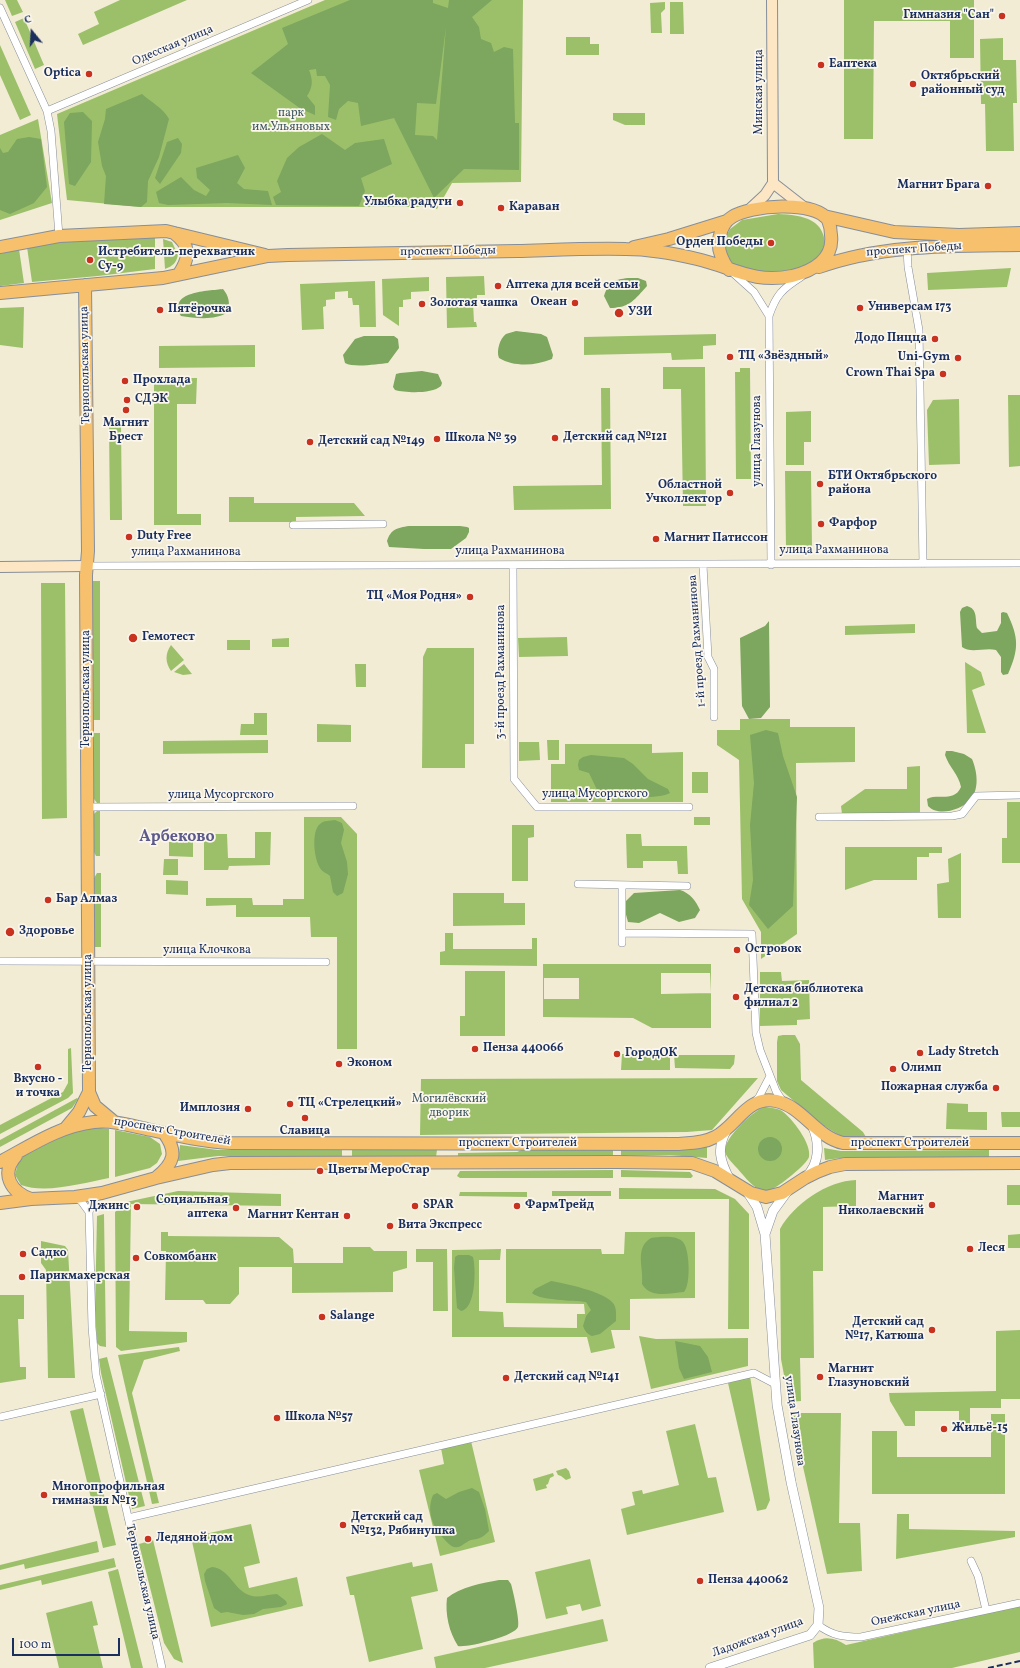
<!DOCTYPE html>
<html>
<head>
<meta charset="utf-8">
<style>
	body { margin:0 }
	#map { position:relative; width:1020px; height:1668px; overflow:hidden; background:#f2ecd5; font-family:Vollkorn,serif }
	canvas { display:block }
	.north { position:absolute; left:12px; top:12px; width:40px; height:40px; -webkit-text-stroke:3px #fbf7ec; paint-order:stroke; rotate:342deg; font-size:11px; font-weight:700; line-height:16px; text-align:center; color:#1b2f5e }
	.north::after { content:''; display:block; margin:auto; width:14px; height:18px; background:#1b2f5e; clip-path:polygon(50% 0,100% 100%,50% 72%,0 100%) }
	.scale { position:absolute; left:12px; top:1638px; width:108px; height:18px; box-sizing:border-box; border:2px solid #1b2f5e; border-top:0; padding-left:5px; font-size:12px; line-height:14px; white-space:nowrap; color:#1b2f5e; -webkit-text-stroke:3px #fbf7ec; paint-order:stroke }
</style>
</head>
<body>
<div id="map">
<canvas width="1020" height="1668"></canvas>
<div class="north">С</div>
<div class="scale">100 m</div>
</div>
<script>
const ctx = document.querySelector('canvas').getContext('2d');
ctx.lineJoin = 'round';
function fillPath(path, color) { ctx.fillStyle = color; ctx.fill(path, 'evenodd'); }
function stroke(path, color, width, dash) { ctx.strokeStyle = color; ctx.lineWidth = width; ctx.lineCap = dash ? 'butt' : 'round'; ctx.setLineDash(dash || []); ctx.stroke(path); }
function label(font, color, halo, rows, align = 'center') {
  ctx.font = font + ' Vollkorn,serif'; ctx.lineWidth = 3.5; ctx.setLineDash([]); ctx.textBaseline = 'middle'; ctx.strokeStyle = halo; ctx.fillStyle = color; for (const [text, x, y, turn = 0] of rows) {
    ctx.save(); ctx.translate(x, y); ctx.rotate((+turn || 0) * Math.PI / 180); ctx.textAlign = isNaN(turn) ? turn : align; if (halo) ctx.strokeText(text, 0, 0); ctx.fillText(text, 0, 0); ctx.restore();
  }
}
fillPath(new Path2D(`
	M5 0H17L23 12 12 16Z
	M120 0H187L83 45 78 34 99 24 94 12Z
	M325 0H523L521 182 452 183 437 209 429 207H141L67 200 57 114Z
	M844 0H974V58H950V21H874L873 139H844Z
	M665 2V9L661 13 662 33H651L650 3Z
	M670 2H683L684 34H670Z
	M24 18 44 65 35 69 15 22Z
	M566 37H590V44H599V55H566Z
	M1003 38V60H1016L1017 103H1013L1014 151H986L985 104H981L980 39Z
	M0 45 31 115 20 120 0 75Z
	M613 113H645V125H625L613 120Z
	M38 119 52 203 0 220V135Z
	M778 214C803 215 827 219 825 250L810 266 782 272 760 273 734 265 729 261 726 255 724 240 730 229 742 220Z
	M126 238H155V269L98 276 32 282 27 247 47 243Z
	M163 239 172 242 178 255C176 263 173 266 165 269Z
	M19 249 24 283 0 286V254Z
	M1011 268 1007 287 928 290 927 273Z
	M484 276 485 295H477V302H473L474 322H476L477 327 447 328 446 277Z
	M429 277V291L411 292V299L403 300V307H399V326L383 315 382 279Z
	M375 281 376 327H360L359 305H353L352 298H348V291L335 292V299L326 300V306L323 307 324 329 302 330 300 284Z
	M24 307 23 348 0 345V308Z
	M716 334V345L703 346V359L672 360 671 353 584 355V337Z
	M255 345V367L159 368V346Z
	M663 367H705L706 506H683L681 389H663Z
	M740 368H750L751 479H736L735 372H740Z
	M154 378H197L196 404H177V514H201V525H154Z
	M601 388H610L611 509 514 510 513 486 602 485Z
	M1008 395H1020V466L1009 467Z
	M959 399 960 464 929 465 927 410 933 400Z
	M811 411V442H804V465H786V412Z
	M109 425H121L122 520H110Z
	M785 471H811L812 548 786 549Z
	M229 497H254V503H354L365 516 296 517V522H229Z
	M93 581H100V720H93Z
	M41 583H65L67 818 42 819Z
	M915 624V633L845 635V626Z
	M567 637 568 656 519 657 518 638Z
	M289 638V647H272V639Z
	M227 640H250V650H227Z
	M171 645 184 660 171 671C165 662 165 654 171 645Z
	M427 648H474V744H465V768H422L423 657Z
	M965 662 981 672 985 685 972 690 986 733H967Z
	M184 664 192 674 183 675 174 672Z
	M355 664H366V687H356Z
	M254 713H267V735H240L241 724H254Z
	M740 719H790V727H855V762L796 763 797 934 761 959V932L742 899 739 760 717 745V730H740Z
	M317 724 351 725V742H317Z
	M94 733H100V804L97 803 94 799Z
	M268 740V753L163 754V741Z
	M547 740H559V760H548Z
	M519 742H539L540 760 519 761Z
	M565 744H652V753L683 752V802H551V764H565Z
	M920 766V813L842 814 841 806 865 789H907V767Z
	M692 772H708V793H692Z
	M1007 802H1020V863H1002V838H1007Z
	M97 811H100V856H96L92 848 93 815Z
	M304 817H341L357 834V1049H337V937H311L310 917H236V905L206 906V898H252L253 905H283V899H304Z
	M694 817H710V825H694Z
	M512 825H534V837L528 838V881H512Z
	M255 832H271L270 865 229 866 228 870H204V834H227L228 858H255Z
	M626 834H641L642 846H687L688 874H678L677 861H643V868H627Z
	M169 842H193V857L169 856Z
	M845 847H942V853H929V857H917V880H874L845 890Z
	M961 853V918H938L937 884 949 882 948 859Z
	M164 859H178V875H163Z
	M97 873H101V947H93V880Z
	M166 880 188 881V895L166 894Z
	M453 893H504V903H525V925L453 926Z
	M445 933H453V949H532V938H537V966L440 965V952L445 951Z
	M543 964H711V1028H652L633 1018 543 1017ZM661 973H710L711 993 661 994ZM544 978H579V999H544Z
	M465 971H505V1036H460V1016H465Z
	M760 972H781L782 981 809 980 810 1019 797 1020V1025L760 1026Z
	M783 1035H795L800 1044 801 1080 863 1132 866 1137 841 1136 821 1124 781 1090 777 1081V1042L778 1036Z
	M71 1048 73 1093 68 1098 0 1134V1125L63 1092 68 1083V1049Z
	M622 1054 670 1055V1070H621Z
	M674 1055H735L734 1064 730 1069 675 1068Z
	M758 1078 712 1130 687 1132 420 1135 421 1079Z
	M77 1098 78 1099 72 1108 0 1147V1140Z
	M947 1103 968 1104V1112H987V1130L946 1129Z
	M764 1107C771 1108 777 1108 782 1111 792 1118 812 1144 809 1157 807 1164 779 1187 770 1190 767 1191 762 1191 759 1189 751 1186 741 1172 735 1166 731 1161 726 1157 725 1151 724 1138 753 1111 764 1107Z
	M1001 1112H1020V1127H1002Z
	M94 1127 109 1129V1178C83 1183 46 1194 21 1185L15 1175 18 1163 27 1152 62 1133Z
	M115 1130 150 1137 160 1144 162 1154 157 1163 150 1168 115 1177Z
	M180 1145 218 1150H342V1157L218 1156 178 1161Z
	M707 1147V1158L670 1155 621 1156V1150L671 1149Z
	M824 1148 841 1151 989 1150V1157L841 1158 825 1160Z
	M524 1149 613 1150V1157L458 1156V1153L517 1152Z
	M352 1150H437L436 1157 352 1156Z
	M613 1170V1178H460L457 1176 460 1171Z
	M621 1170 690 1172 693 1176 691 1178 621 1177Z
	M856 1180V1206L823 1207V1271H813L814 1358H800L801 1401 789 1402 781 1359 780 1229C794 1204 827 1181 856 1180Z
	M1007 1185H1020V1205H1007Z
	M619 1188 715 1189 735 1199 749 1214V1329H728L729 1199H619Z
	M178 1191 281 1194V1206L131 1204 129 1331 187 1332V1342L121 1351 116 1347 115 1212 126 1202Z
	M552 1191H611V1196H552Z
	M460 1192H527V1197L459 1196Z
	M104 1214 106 1347 100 1346 97 1343 95 1310 97 1216Z
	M161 1232H168V1236L279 1237 293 1249 294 1263H343V1247H370L374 1251H407V1268L393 1272V1292L292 1293V1267H239V1294L230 1304H206L203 1300H165L166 1251H161Z
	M625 1232H695V1298L630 1299V1330H611L615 1348 591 1353 587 1337H452V1250L501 1249 500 1260H479V1311L503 1312 504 1327 577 1328V1314H585L584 1304 506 1303V1249H601L602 1254H624Z
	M1020 1234V1248H1008V1235Z
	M41 1241 65 1246 68 1250 75 1378H48L46 1270 41 1263Z
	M416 1249H447L448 1311H433V1262H416Z
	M0 1295H24V1319H18L20 1367H26V1379L0 1383Z
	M1020 1330V1399H1001V1408H970V1425H959V1411H915V1426H905L890 1401 889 1393 996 1391V1331Z
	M639 1336 656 1339 748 1338V1366L651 1389Z
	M179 1347 180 1351 144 1360 132 1393 159 1503 152 1504 118 1355Z
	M107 1357 145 1506 132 1509 101 1373 99 1359Z
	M750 1376 770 1500 766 1509 757 1511 728 1383Z
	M83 1408 116 1545 103 1548 70 1411Z
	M791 1413H841L839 1523H860L862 1571 827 1574Z
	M991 1414H1005V1494H872V1431H897V1457H991Z
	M695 1424 708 1478 716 1477 724 1512 627 1535 621 1509 635 1505 632 1492 642 1490 643 1494 679 1485 666 1431Z
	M471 1441 495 1542 440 1556 419 1470 444 1464 441 1448Z
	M566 1468 569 1471 571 1478 566 1480 561 1476 558 1475 556 1471Z
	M553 1473 554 1476 550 1478 548 1484 546 1485 547 1488 536 1491 533 1479Z
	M897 1514H909V1529L1015 1531V1537L896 1559Z
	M251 1524 260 1563 244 1567 249 1588 297 1577 303 1606 211 1627 191 1537Z
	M153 1540 183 1663 174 1659 164 1643 139 1544Z
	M97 1541 99 1552 25 1569 24 1564 0 1570V1565Z
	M114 1558 116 1567 42 1585 41 1580 0 1590V1585Z
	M590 1559 601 1606 582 1611 580 1604 566 1607 568 1614 546 1619 535 1572Z
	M412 1562 413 1567 432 1563 438 1591 411 1597 423 1649 369 1662 354 1595H350L346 1577Z
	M118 1569 143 1668H131L108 1572Z
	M92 1601 98 1625 93 1626 103 1668H59L46 1613Z
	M1020 1606V1652L952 1668H814L813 1643C825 1635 835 1638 846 1645Z
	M603 1619 608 1641 485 1668H436L434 1657Z`), '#9cc06a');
fillPath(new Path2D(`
	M350 0H433V3L448 8 449 0H492L472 17 479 27 481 39 491 43 494 52 504 47 513 49 515 123H519V170L464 169 434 198 394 118 361 126 358 103 348 101 339 109 336 120 328 117 330 85 325 76H317L316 69 309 70C313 80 313 87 307 96L315 106V115L301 109 251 73 288 44 282 28ZM446 27 437 140 433 136 415 135 417 103 436 104Z
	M142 94C151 102 163 108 169 119L159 157 148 181 147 202 141 207 104 204 106 176 102 166 98 142 105 119 106 109Z
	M83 112 92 121 91 162 75 186 69 184 64 122 70 113Z
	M322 134 345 150 355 143 384 139 392 164 361 178 365 191 359 206 276 205 273 197 281 192 277 181 287 158 299 147Z
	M29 137 41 139 47 187 34 203 10 214 0 210V148L3 153 8 152 17 139Z
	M178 138 182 144 181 153 160 184 155 178 167 142Z
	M238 155 245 168 237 183 244 189 268 191 272 205 227 203 168 205 159 203 156 192 181 177 194 190 206 196 210 190 197 178 196 168Z
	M628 278H638L646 281 647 286C635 299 630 308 610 308L604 296C609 281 614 280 628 278Z
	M223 289C229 296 230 303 228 312 215 321 195 318 181 316 167 291 209 291 223 289Z
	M516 331 541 334 547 337 553 355 552 359C535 366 514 367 499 358 496 351 500 338 506 334 509 333 513 332 516 331Z
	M364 336H394L398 339 399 348 388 363C378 364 354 368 345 363L343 355 355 339Z
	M422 371 438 374 442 383 441 386C432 394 406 393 395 390L393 387 396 374 400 373Z
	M409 526H460L467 527 469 528V532L466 538 451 549H424L389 547 387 541C391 529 397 528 409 526Z
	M967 606C978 609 975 619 977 628L982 633 997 631 1001 623V613L1003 612 1007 613C1019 638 1019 649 1008 674L1003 675 1001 672V657L996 650C985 647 971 654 962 647L960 612 962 608Z
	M769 621 770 707 761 718 749 719 742 706 740 638 765 626Z
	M766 730 778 733 783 756 797 797 793 906 768 929 749 905 753 880 750 825 754 783 750 735Z
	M952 751 964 754 972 759C977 771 980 789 970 800 961 810 938 817 928 806L927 799C938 793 954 803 961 787 959 775 949 767 945 755L946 751Z
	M591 755 624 758 633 764 648 779 668 789 670 793C659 800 612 797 599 794L589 773 579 770 578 765 579 760 583 757Z
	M335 820 342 823 344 830 341 843 347 862 348 874 343 893 337 896 333 892 330 876C327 873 322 872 320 868 314 859 311 831 320 824 324 820 330 821 335 820Z
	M680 890C690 893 696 901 700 910L695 918 679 922 660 913 639 923 628 922 625 911V902L634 893Z
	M758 1149a12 12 0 1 1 24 0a12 12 0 1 1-24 0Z
	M651 1238C660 1237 675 1235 682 1241 690 1247 691 1285 684 1292 669 1293 651 1299 642 1284 644 1268 634 1248 651 1238Z
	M458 1255H469L473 1257C476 1268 476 1309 461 1311L457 1308 454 1268 455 1257Z
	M551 1281C566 1284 603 1291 613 1303 617 1308 616 1316 616 1321L600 1334 592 1336C587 1334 585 1331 583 1326L586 1316 591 1310 586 1302C573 1300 541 1301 532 1293L535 1289Z
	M675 1341 700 1346 708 1357 712 1372 684 1379 679 1368Z
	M472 1488 479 1492 485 1509 489 1531C487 1533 485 1535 482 1537 478 1539 475 1539 471 1540 465 1542 460 1549 454 1547 450 1546 447 1542 444 1539 433 1528 426 1511 433 1495L437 1493 446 1499 459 1492Z
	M212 1567C230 1569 233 1589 249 1595 259 1599 267 1594 277 1594L286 1601 287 1604 281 1607 263 1609 254 1614 243 1615 227 1612 221 1613 214 1608 205 1581 204 1574 207 1569Z
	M499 1580H508L511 1584C513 1591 520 1621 518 1627 515 1636 467 1648 458 1646 449 1632 445 1614 447 1598 460 1587 483 1583 499 1580Z`), '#7da65e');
const minor = new Path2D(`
	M0 8 47 111 51 131 59 236
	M47 111 308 0
	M907 249 908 267 919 330 923 564
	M734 274 754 292 769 316
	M293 525 383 524
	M513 565 514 779 537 807H689
	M703 565 708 657 714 669V717
	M771 565 769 316C776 295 782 289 801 277
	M86 566 1020 563
	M88 807 353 806
	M819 817 952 816 962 814 976 796 1020 795
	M578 884 687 886
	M622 885V933
	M622 943V933L752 934 756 1033 760 1050 776 1091 783 1102
	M0 961 326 962
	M754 1103 759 1097 770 1076
	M101 1194 94 1199 89 1212 92 1327 96 1375 162 1668
	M75 1197 81 1201 89 1212
	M0 1417 101 1394
	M128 1518 754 1373 775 1384
	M971 1561 978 1576 986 1610
	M818 1625C833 1636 843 1637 861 1637L1020 1603`);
const tertiary = new Path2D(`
	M727 1129C716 1149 720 1161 730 1180
	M806 1177C820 1163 820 1143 812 1125
	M765 1234 773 1211 789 1189
	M710 1668 810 1635 818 1625 819 1608 791 1482 777 1405 765 1234 757 1207 746 1190`);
const secondary = new Path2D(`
	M773 183 805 208
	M751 208 765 195 773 183 772 0
	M0 567 86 566`);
const primary = new Path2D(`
	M824 216 894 232 959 235 1020 233
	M174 233C191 246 190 257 179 274
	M0 247 59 236 166 231 265 255
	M634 247 669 239 727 221
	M819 267C883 244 953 246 1020 245
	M85 285 88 551 86 575 89 1092 95 1106 113 1121
	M0 293 163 278 268 256 288 255C364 254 441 252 517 251 553 250 590 248 626 249 648 249 676 254 697 259 732 267 753 284 792 276 813 271 834 259 831 235 831 230 830 225 828 220 815 200 750 205 732 217 725 221 722 227 720 235 716 248 721 259 729 270
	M65 1129 79 1112 89 1092
	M16 1156C0 1174 11 1192 31 1199
	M0 1162C30 1146 59 1126 94 1122 114 1120 132 1126 151 1130 178 1136 205 1142 232 1143L679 1144C691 1143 704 1143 715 1137 737 1126 747 1095 776 1101 802 1106 816 1137 843 1143H1020
	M157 1177C174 1163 178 1152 164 1133
	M0 1203 31 1199 75 1197 102 1193 156 1178 213 1165 230 1163 617 1162 692 1163 715 1171 751 1193 766 1197 782 1193 805 1178 817 1172 830 1167 845 1164 1020 1163`);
stroke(minor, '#868e9a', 8);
stroke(tertiary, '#868e9a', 10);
stroke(secondary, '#868e9a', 12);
stroke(primary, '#868e9a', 14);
stroke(minor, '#fff', 7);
stroke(tertiary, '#fff', 9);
stroke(secondary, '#fce6c4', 10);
stroke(primary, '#f7c06c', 12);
stroke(new Path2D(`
	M988 1668 1020 1661`), '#1b2f5e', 2, [6, 3]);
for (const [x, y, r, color] of [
	[1002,16,4,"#c8321e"],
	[821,65,4,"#c8321e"],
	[89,74,4,"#c8321e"],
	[913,84,4,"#c8321e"],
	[988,186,4,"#c8321e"],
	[460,203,4,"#c8321e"],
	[501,208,4,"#c8321e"],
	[771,243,4,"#c8321e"],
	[90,260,4,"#c8321e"],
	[498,286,4,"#c8321e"],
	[575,303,4,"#c8321e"],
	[422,304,4,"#c8321e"],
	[860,308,4,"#c8321e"],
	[160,310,4,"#c8321e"],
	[619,313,5,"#c8321e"],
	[935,339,4,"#c8321e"],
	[730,357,4,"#c8321e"],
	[958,358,4,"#c8321e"],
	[943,374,4,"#c8321e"],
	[125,381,4,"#c8321e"],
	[127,400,4,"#c8321e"],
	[126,410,4,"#c8321e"],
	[555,438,4,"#c8321e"],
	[437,439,4,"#c8321e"],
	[310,442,4,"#c8321e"],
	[820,484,4,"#c8321e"],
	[730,493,4,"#c8321e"],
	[821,524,4,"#c8321e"],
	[129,537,4,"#c8321e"],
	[656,539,4,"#c8321e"],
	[470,597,4,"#c8321e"],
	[133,638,5,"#c8321e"],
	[48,900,4,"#c8321e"],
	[10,932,5,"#c8321e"],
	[737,950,4,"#c8321e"],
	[736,997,4,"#c8321e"],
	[475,1049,4,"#c8321e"],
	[920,1053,4,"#c8321e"],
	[617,1054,4,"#c8321e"],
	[339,1064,4,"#c8321e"],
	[38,1067,4,"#c8321e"],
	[893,1069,4,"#c8321e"],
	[996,1088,4,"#c8321e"],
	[290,1104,4,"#c8321e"],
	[248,1109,4,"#c8321e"],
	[305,1118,4,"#c8321e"],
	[320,1171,4,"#c8321e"],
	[932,1205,4,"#c8321e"],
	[415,1206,4,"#c8321e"],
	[517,1206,4,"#c8321e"],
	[137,1207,4,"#c8321e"],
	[236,1208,4,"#c8321e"],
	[347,1216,4,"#c8321e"],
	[390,1226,4,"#c8321e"],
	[970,1249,4,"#c8321e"],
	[23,1254,4,"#c8321e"],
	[136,1258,4,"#c8321e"],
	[22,1277,4,"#c8321e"],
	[322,1317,4,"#c8321e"],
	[932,1330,4,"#c8321e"],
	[820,1377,4,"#c8321e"],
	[506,1378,4,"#c8321e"],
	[277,1418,4,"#c8321e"],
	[944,1429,4,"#c8321e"],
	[44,1495,4,"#c8321e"],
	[343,1525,4,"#c8321e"],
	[148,1539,4,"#c8321e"],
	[700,1581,4,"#c8321e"]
]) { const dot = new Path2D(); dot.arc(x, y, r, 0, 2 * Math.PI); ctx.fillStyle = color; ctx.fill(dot); stroke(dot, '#fbf7ec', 1.5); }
label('bold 12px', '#1b2f5e', '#fbf7ec', [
	["Гимназия \"Сан\"",994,16,"right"],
	["Еаптека",829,65],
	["Optica",81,74,"right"],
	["Октябрьский",921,77],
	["районный суд",921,91],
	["Магнит Брага",980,186,"right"],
	["Улыбка радуги",452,203,"right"],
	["Караван",509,208],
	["Орден Победы",763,243,"right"],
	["Истребитель-перехватчик",98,253],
	["Су-9",98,267],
	["Аптека для всей семьи",506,286],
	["Океан",567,303,"right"],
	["Золотая чашка",430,304],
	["Универсам 173",868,308],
	["Пятёрочка",168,310],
	["УЗИ",628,313],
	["Додо Пицца",927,339,"right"],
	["ТЦ «Звёздный»",738,357],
	["Uni-Gym",950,358,"right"],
	["Crown Thai Spa",935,374,"right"],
	["Прохлада",133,381],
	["СДЭК",135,400],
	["Магнит",126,424,"center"],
	["Брест",126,438,"center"],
	["Детский сад №121",563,438],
	["Школа № 39",445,439],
	["Детский сад №149",318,442],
	["БТИ Октябрьского",828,477],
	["района",828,491],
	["Областной",722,486,"right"],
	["Учколлектор",722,500,"right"],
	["Фарфор",829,524],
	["Duty Free",137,537],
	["Магнит Патиссон",664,539],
	["ТЦ «Моя Родня»",462,597,"right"],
	["Гемотест",142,638],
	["Бар Алмаз",56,900],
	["Здоровье",19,932],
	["Островок",745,950],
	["Детская библиотека",744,990],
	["филиал 2",744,1004],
	["Пенза 440066",483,1049],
	["Lady Stretch",928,1053],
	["ГородОК",625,1054],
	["Эконом",347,1064],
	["Олимп",901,1069],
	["Вкусно -",38,1080,"center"],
	["и точка",38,1094,"center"],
	["Пожарная служба",988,1088,"right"],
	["ТЦ «Стрелецкий»",298,1104],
	["Имплозия",240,1109,"right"],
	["Славица",305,1132,"center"],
	["Цветы МероСтар",328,1171],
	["Магнит",924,1198,"right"],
	["Николаевский",924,1212,"right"],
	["Социальная",228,1201,"right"],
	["аптека",228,1215,"right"],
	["SPAR",423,1206],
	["ФармТрейд",525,1206],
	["Джинс",129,1207,"right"],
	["Магнит Кентан",339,1216,"right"],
	["Вита Экспресс",398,1226],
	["Леся",978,1249],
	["Садко",31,1254],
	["Совкомбанк",144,1258],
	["Парикмахерская",30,1277],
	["Salange",330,1317],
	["Детский сад",924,1323,"right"],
	["№17, Катюша",924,1337,"right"],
	["Магнит",828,1370],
	["Глазуновский",828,1384],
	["Детский сад №141",514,1378],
	["Школа №57",285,1418],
	["Жильё-15",952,1429],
	["Многопрофильная",52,1488],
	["гимназия №13",52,1502],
	["Детский сад",351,1518],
	["№132, Рябинушка",351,1532],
	["Ледяной дом",156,1539],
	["Пенза 440062",708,1581]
], 'left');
label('12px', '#1b2f5e', '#fbf7ec', [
	["Одесская улица",173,46,-23],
	["Минская улица",760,92,-90],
	["проспект Победы",914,250,-4],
	["проспект Победы",448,252,-1],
	["Тернопольская улица",86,365,-91],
	["улица Глазунова",758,441,-90],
	["улица Рахманинова",834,551],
	["улица Рахманинова",510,552],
	["улица Рахманинова",186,553],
	["1-й проезд Рахманинова",698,641,-94],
	["3-й проезд Рахманинова",502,672,-90],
	["Тернопольская улица",87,689,-90],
	["улица Мусоргского",595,795],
	["улица Мусоргского",221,796],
	["улица Клочкова",207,951],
	["Тернопольская улица",89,1013,-90],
	["проспект Строителей",172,1132,10],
	["проспект Строителей",518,1144],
	["проспект Строителей",910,1144],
	["улица Глазунова",794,1421,82],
	["Тернопольская улица",142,1582,77],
	["Онежская улица",916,1614,-12],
	["Ладожская улица",758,1638,-20]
]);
label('12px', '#425a62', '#fbf7ec', [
	["парк",291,114],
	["им.Ульяновых",291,128],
	["Могилёвский",449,1100],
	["дворик",449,1114]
]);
label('bold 16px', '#5c598c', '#fbf7ec', [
	["Арбеково",177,838]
]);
</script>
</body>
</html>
